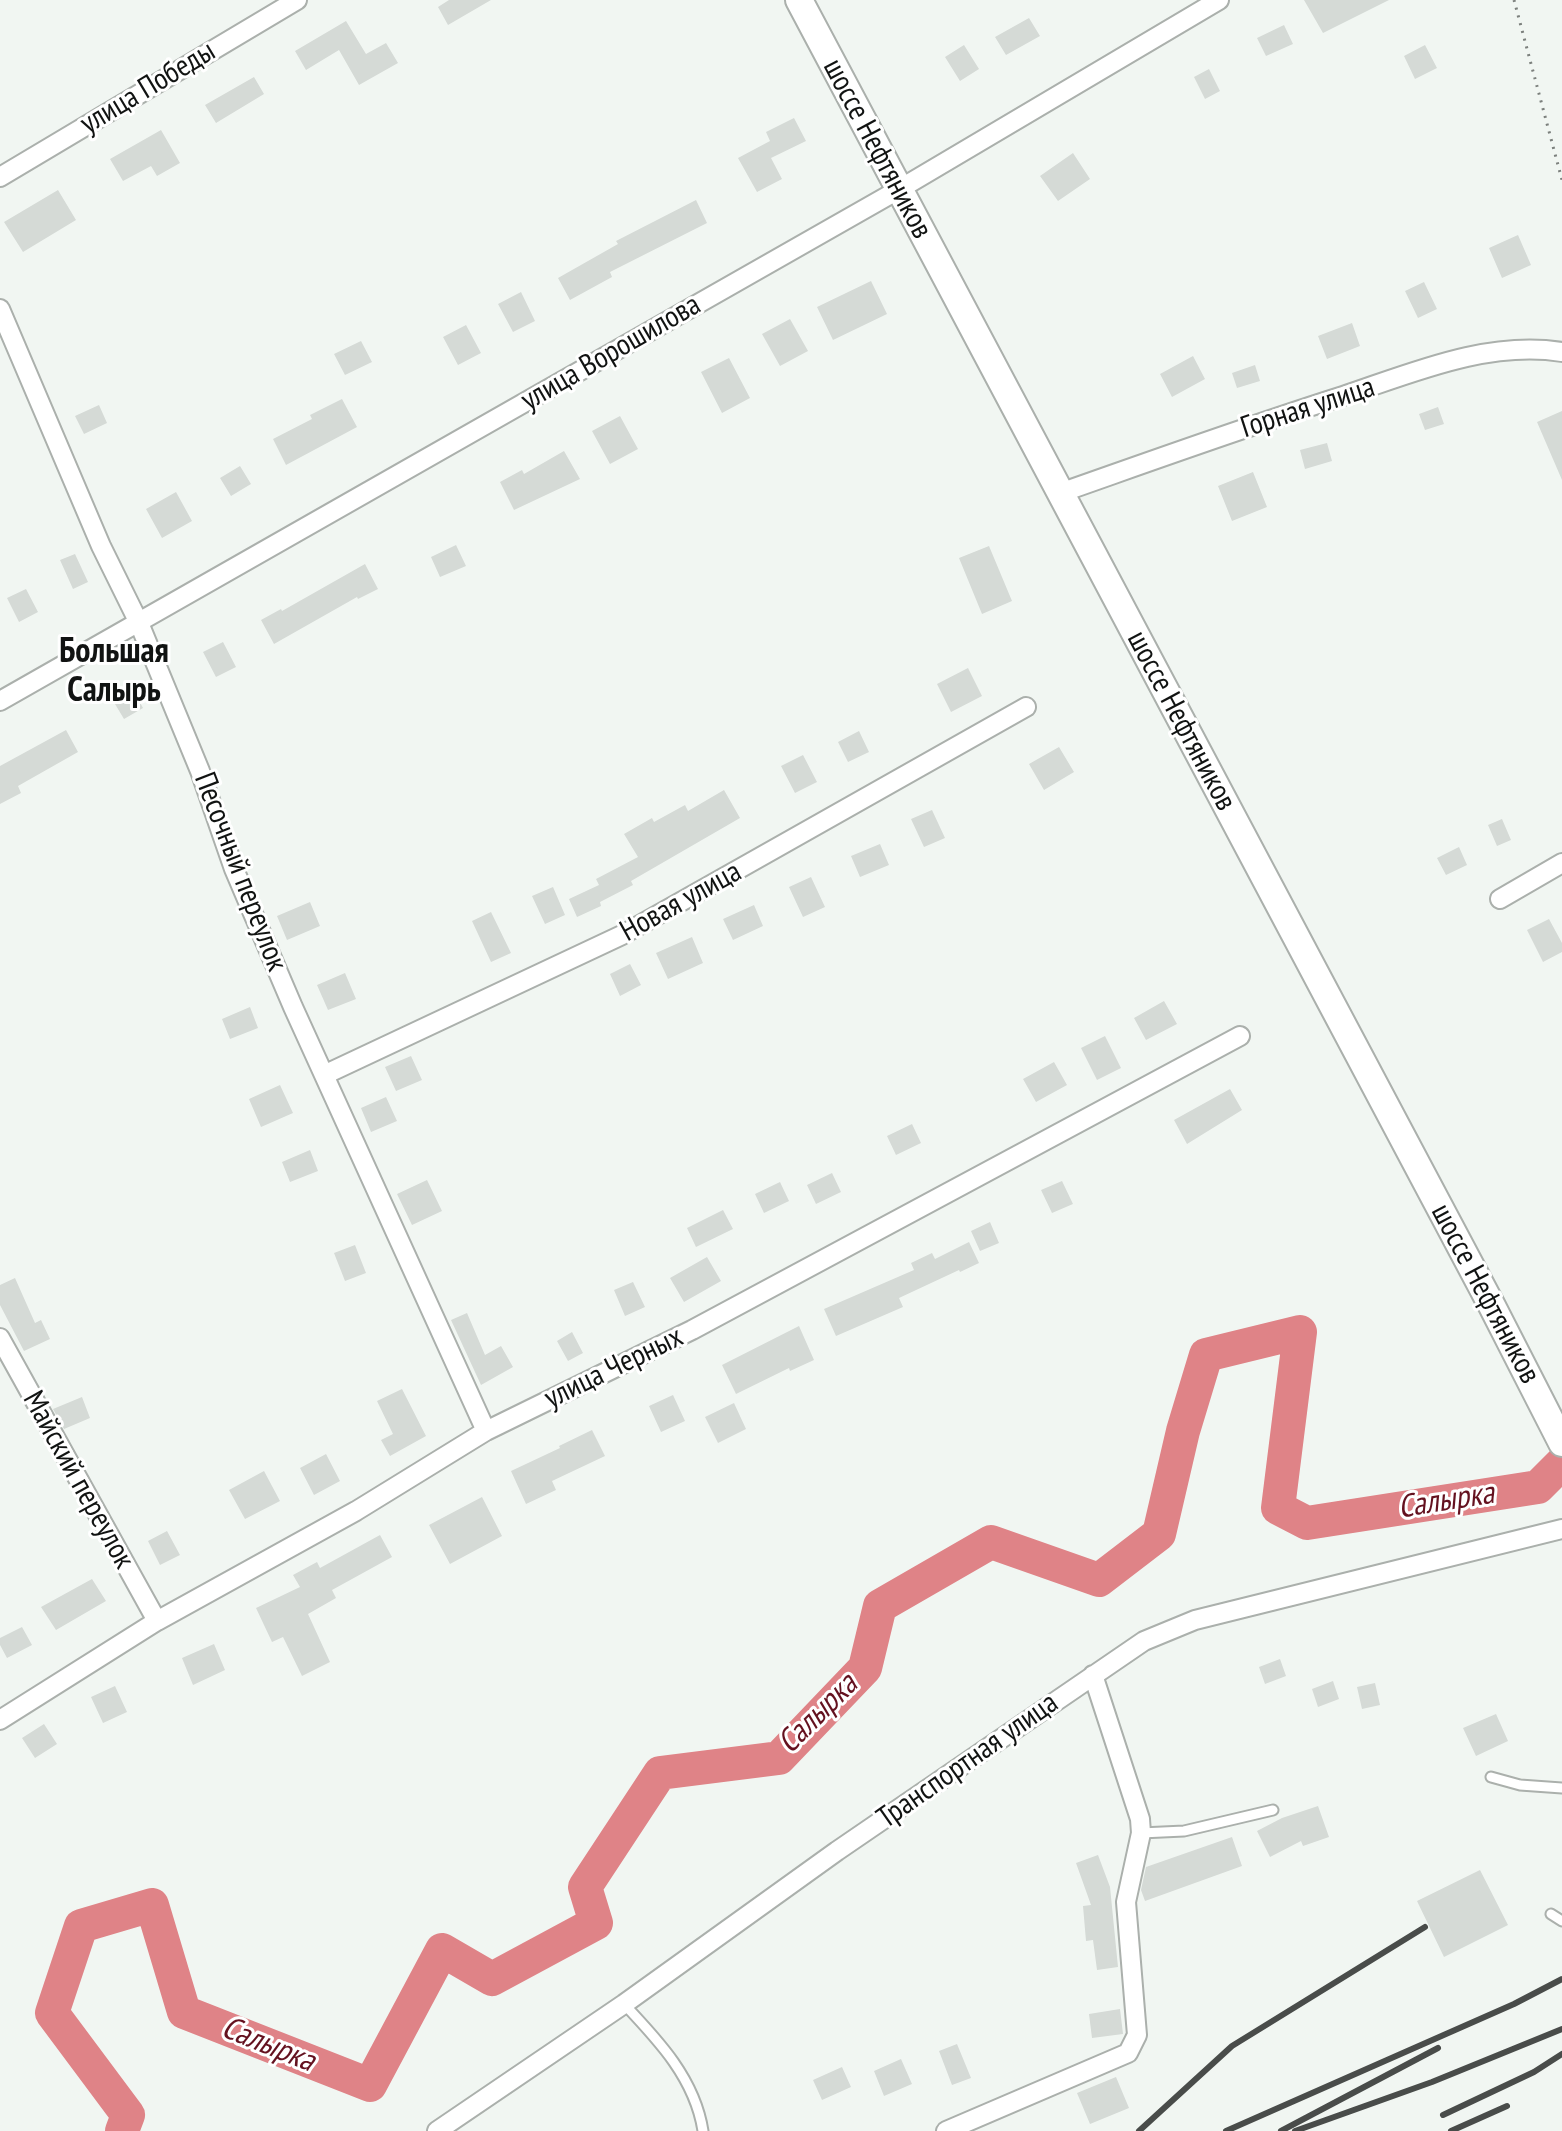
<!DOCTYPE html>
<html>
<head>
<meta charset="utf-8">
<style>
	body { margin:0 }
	canvas { display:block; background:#f1f6f2 }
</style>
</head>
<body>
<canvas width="1562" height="2131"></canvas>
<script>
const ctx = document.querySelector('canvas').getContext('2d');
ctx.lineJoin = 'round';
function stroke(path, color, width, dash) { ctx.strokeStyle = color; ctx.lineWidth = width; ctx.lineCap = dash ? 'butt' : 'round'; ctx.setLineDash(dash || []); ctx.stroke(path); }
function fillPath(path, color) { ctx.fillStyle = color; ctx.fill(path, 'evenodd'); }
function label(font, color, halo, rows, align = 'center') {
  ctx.font = font + ' "PT Sans Narrow",sans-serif'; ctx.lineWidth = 6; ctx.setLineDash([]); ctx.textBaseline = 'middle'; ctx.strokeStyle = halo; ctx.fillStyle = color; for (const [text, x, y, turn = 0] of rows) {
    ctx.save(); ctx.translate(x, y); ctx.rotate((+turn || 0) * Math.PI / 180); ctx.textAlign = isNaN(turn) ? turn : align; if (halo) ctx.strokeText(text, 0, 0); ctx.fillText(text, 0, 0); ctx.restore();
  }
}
stroke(new Path2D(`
	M122 2131 128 2115 52 2013 81 1926 152 1905 184 2012 370 2085 442 1950 492 1979 596 1923 585 1887 660 1773 779 1758 865 1668 880 1606 991 1542 1099 1580 1159 1534 1183 1431 1206 1355 1300 1332 1278 1508 1307 1523 1538 1487 1562 1463`), '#df8387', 34);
fillPath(new Path2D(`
	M449 0H491L448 25 438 7Z
	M1304 0H1389L1323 33Z
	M1029 18 1040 36 1006 55 995 37Z
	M346 21 366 54 386 43 398 63 359 85 339 50 306 70 295 51Z
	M1284 25 1293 44 1266 56 1257 38Z
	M964 45 979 69 960 81 945 57Z
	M1425 45 1437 68 1415 79 1404 56Z
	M1209 69 1220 91 1205 99 1194 77Z
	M254 77 264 94 216 123 205 105Z
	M794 118 806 141 771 158 782 179 757 192 738 158 770 141 766 132Z
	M161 130 180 163 157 176 151 166 123 181 110 159Z
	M1073 153 1090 179 1058 201 1040 176Z
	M58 190 76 220 23 252 4 222Z
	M696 200 707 223 610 272 612 277 570 300 558 278 618 244 616 241Z
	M1518 235 1531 265 1502 278 1489 248Z
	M871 281 887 314 833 340 817 307Z
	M1424 282 1437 309 1418 318 1405 291Z
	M521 292 535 321 513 332 498 304Z
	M790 319 808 351 780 366 762 334Z
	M1352 323 1360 346 1327 359 1318 336Z
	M466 325 481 353 458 365 443 337Z
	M361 341 372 362 345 375 334 354Z
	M1193 356 1205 379 1172 397 1160 374Z
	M729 358 750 398 722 413 701 372Z
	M1255 365 1260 381 1237 388 1232 373Z
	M342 399 357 427 286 465 273 439 312 419 310 415Z
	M99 405 107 423 84 434 75 416Z
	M1438 407 1444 424 1425 430 1419 414Z
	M1562 411V480L1537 422Z
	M620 416 638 449 610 464 592 431Z
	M1327 443 1332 461 1305 469 1300 450Z
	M564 451 580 479 514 510 500 482 522 470 524 474Z
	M240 466 251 484 231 496 220 478Z
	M1253 472 1267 507 1232 521 1218 486Z
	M176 492 192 521 162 538 146 509Z
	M456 545 466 566 440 577 431 557Z
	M989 546 1012 601 982 614 959 558Z
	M75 554 88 582 73 589 60 560Z
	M365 564 378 589 358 599 357 597 274 644 261 620 281 609 282 611Z
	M26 589 38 612 19 622 7 598Z
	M223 642 236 667 216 677 203 652Z
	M968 668 982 696 951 712 937 684Z
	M135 693 143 708 124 719 115 704Z
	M66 730 78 752 18 786 21 793 0 804V766Z
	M859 731 869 752 848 762 838 742Z
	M1059 747 1074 772 1044 790 1029 764Z
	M803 755 817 782 795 793 781 766Z
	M724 790 740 818 631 881 633 885 600 902 601 906 577 917 569 899 599 885 596 879 638 857 624 834 652 818 654 822 685 805 688 811Z
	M932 810 945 838 924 847 911 819Z
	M1502 819 1511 840 1497 846 1488 825Z
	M880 844 889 865 860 877 851 856Z
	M1459 847 1467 865 1446 875 1437 858Z
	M811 877 825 907 803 917 789 887Z
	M553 887 565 915 545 924 532 896Z
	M310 902 320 926 287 940 277 916Z
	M754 905 763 926 733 940 723 919Z
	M491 912 511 953 491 962 472 921Z
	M1549 919 1562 943V952L1543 962 1527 930Z
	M692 937 703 963 668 979 656 953Z
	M630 964 641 985 620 996 610 974Z
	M345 973 356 999 328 1010 317 985Z
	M1164 1001 1177 1024 1146 1040 1134 1018Z
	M250 1007 258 1028 230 1039 222 1019Z
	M1105 1036 1121 1068 1097 1080 1081 1048Z
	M411 1056 422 1080 396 1091 385 1067Z
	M1054 1062 1067 1085 1036 1102 1023 1079Z
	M280 1085 293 1113 261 1127 249 1099Z
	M1230 1089 1242 1110 1187 1144 1174 1120Z
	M386 1097 397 1121 371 1132 361 1108Z
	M912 1124 921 1143 896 1155 887 1136Z
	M310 1150 318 1171 290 1182 282 1162Z
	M832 1173 841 1192 816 1204 807 1185Z
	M427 1180 442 1211 412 1225 397 1194Z
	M1062 1181 1073 1204 1052 1213 1041 1190Z
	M780 1182 789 1201 764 1213 755 1194Z
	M723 1210 733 1229 696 1247 687 1228Z
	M990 1222 999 1243 980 1251 971 1231Z
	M969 1242 979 1263 960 1272 959 1270 899 1298 903 1307 836 1336 824 1309 914 1270 911 1263 932 1253 935 1259Z
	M355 1245 366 1273 345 1281 334 1253Z
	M707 1257 721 1281 684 1302 670 1278Z
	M15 1278 35 1323 41 1320 50 1339 24 1351 0 1305V1285Z
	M633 1282 645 1307 625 1316 614 1290Z
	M467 1313 485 1355 501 1346 513 1367 481 1385 451 1320Z
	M799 1326 814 1360 790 1371 789 1368 736 1394 722 1365Z
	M572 1332 583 1353 568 1361 557 1341Z
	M402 1389 426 1436 390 1456 381 1440 393 1434 377 1401Z
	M673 1395 685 1421 661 1432 649 1406Z
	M82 1397 90 1418 64 1429 53 1409Z
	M734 1403 746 1429 718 1443 705 1417Z
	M592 1430 605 1456 552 1481 556 1490 526 1504 511 1471 560 1448 559 1446Z
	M326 1454 340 1481 314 1495 300 1468Z
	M264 1471 280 1501 245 1519 229 1490Z
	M482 1497 502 1536 450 1564 429 1525Z
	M167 1531 180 1555 160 1565 148 1541Z
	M380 1535 392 1557 332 1590 336 1598 308 1614 330 1662 302 1676 283 1637 272 1642 256 1608 300 1587 293 1575 317 1562 320 1568Z
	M92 1579 106 1601 56 1630 41 1607Z
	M22 1627 32 1645 7 1658 0 1645V1638Z
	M214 1644 225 1670 193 1685 182 1658Z
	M1280 1659 1286 1676 1265 1684 1259 1667Z
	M1333 1681 1339 1699 1318 1707 1312 1689Z
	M1375 1683 1380 1705 1362 1709 1357 1687Z
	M115 1686 127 1712 103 1723 91 1697Z
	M1496 1714 1508 1741 1476 1756 1463 1728Z
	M44 1724 57 1744 35 1758 22 1738Z
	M1318 1806 1329 1837 1303 1846 1301 1841 1270 1857 1257 1831 1282 1818Z
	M1232 1837 1242 1866 1145 1901 1141 1890 1146 1867Z
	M1098 1855 1110 1887 1118 1967 1097 1970 1093 1940 1086 1941 1083 1906 1091 1905 1076 1863Z
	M1480 1870 1508 1925 1444 1957 1417 1901Z
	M1120 2009 1123 2034 1092 2038 1089 2014Z
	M957 2044 971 2078 952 2085 939 2051Z
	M901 2059 912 2084 884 2096 874 2071Z
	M842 2067 851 2087 822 2100 813 2080Z
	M1116 2077 1129 2108 1090 2124 1077 2093Z`), '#d5dad6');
const lane = new Path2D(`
	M1491 1777 1520 1785 1562 1788
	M1141 1833 1184 1831 1273 1810
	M1551 1914 1562 1921
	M624 2004C659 2041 695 2079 703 2131`);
const street = new Path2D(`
	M0 177 297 0
	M0 309 101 546 139 623 200 771 234 869 293 1007 486 1431
	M1060 493C1154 460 1248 426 1343 396 1412 373 1488 340 1562 352
	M0 701 898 190 1219 0
	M1500 899 1562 863
	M324 1075 622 935 1026 707
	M0 1338 157 1621
	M0 1720 157 1621 356 1511 486 1431 692 1330 1240 1036
	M437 2131 624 2004 837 1851 1144 1641 1195 1620 1562 1529
	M946 2131 1128 2053 1137 2035 1126 1902 1141 1833 1140 1819 1093 1675`);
const secondary = new Path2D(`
	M799 0 1492 1306 1562 1443`);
stroke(lane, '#abb0ac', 13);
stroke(street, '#abb0ac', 22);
stroke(secondary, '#abb0ac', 30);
stroke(new Path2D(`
	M1514 0 1562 180`), '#7c807d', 3, [2, 6]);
stroke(lane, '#fff', 9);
stroke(street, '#fff', 18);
stroke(secondary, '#fff', 26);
stroke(new Path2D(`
	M1443 2115 1534 2072 1562 2054
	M1139 2131 1232 2046 1425 1927
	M1226 2131 1514 2004 1562 1979
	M1281 2131 1438 2048
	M1295 2131 1432 2082 1562 2029
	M1451 2131 1507 2106`), '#494c4a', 6);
label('30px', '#111312', '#fff', [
	["улица Победы",148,88,-31],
	["шоссе Нефтяников",877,149,62],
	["улица Ворошилова",611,353,-30],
	["Горная улица",1308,408,-18],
	["шоссе Нефтяников",1181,721,62],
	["Песочный переулок",240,872,69],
	["Новая улица",681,902,-29],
	["шоссе Нефтяников",1485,1294,62],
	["улица Черных",614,1368,-26],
	["Майский переулок",78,1480,61],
	["Транспортная улица",968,1761,-35]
]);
label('italic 32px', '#64111f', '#fff', [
	["Салырка",1446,1501,-9],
	["Салырка",818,1714,-45],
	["Салырка",268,2045,22]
]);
label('bold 34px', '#111312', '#fff', [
	["Большая",114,652],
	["Салырь",114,691]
]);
</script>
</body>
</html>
